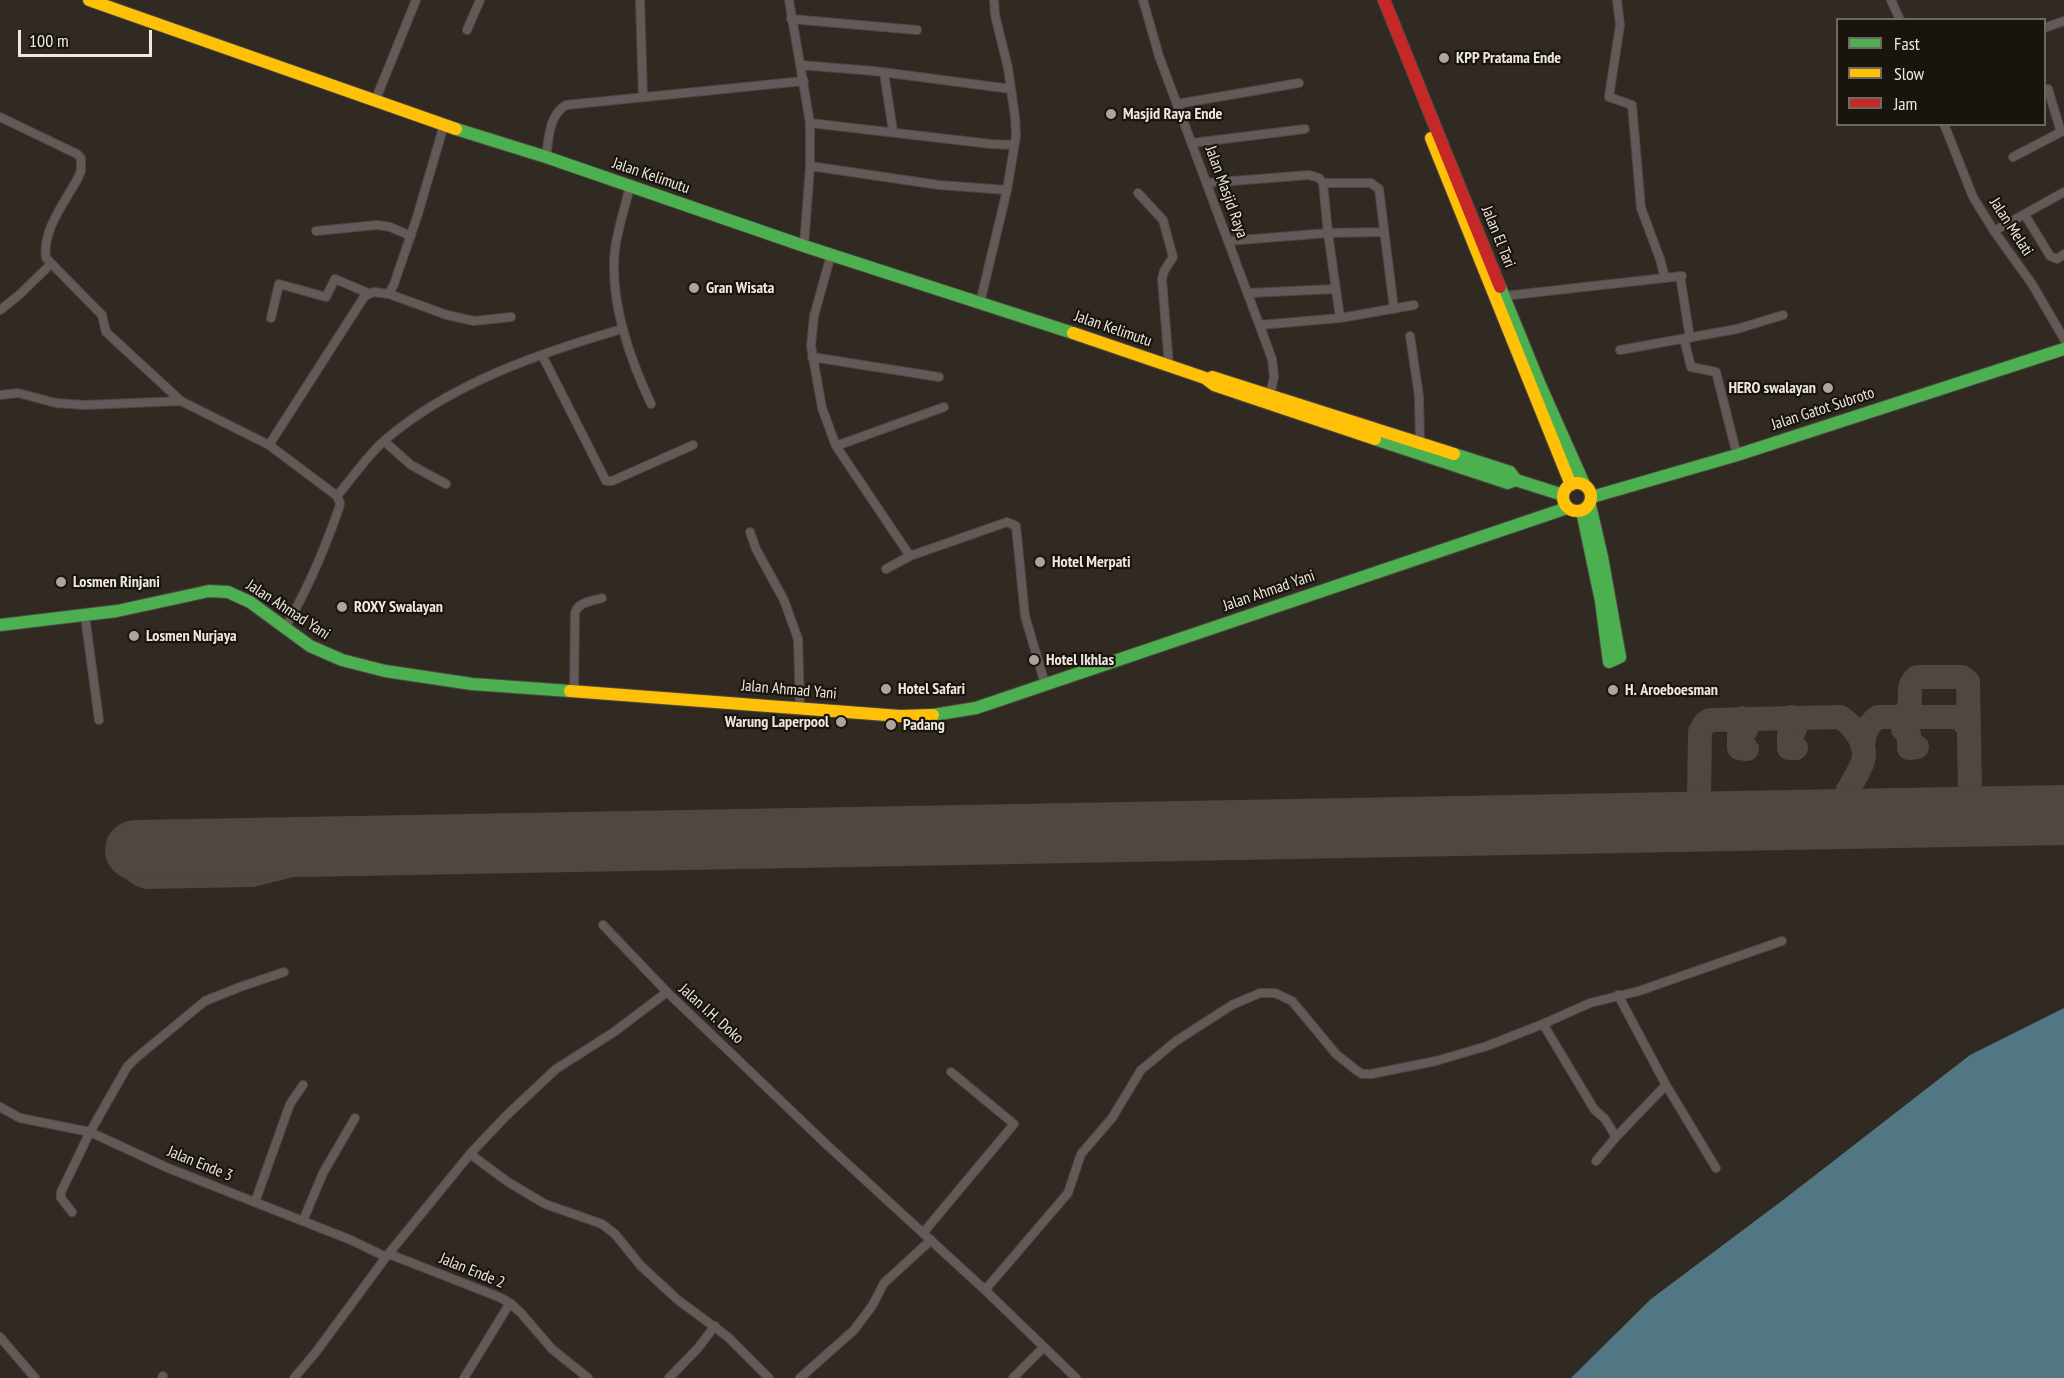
<!DOCTYPE html>
<html>
<head>
<meta charset="utf-8">
<style>
	body { margin:0 }
	#map { position:relative; width:2064px; height:1378px; overflow:hidden; background:#302a22; font-family:"PT Sans Narrow",sans-serif }
	canvas { display:block }
	.legend { position:absolute; left:1836px; top:18px; width:210px; height:108px; box-sizing:border-box; background:#19150e; border:2px solid #6e6961; margin:0; padding:8px 10px; list-style:none; font-size:18px; color:#eee7de }
	.legend li { display:flex; align-items:center; gap:12px; height:30px }
	.legend b { width:30px; border:2px solid #6e6961 }
	.scale { position:absolute; left:18px; top:30px; width:134px; height:27px; box-sizing:border-box; border:3px solid #eee7de; border-top:0; padding-left:8px; font-size:18px; line-height:21px; white-space:nowrap; color:#eee7de; -webkit-text-stroke:4px #19150e; paint-order:stroke }
</style>
</head>
<body>
<div id="map">
<canvas width="2064" height="1378"></canvas>
<ul class="legend">
<li><b style="height:8px;background:#4caf50"></b>Fast</li>
<li><b style="height:8px;background:#ffc107"></b>Slow</li>
<li><b style="height:8px;background:#c62828"></b>Jam</li>
</ul>
<div class="scale">100 m</div>
</div>
<script>
const ctx = document.querySelector('canvas').getContext('2d');
ctx.lineJoin = 'round';
function fillPath(path, color) { ctx.fillStyle = color; ctx.fill(path, 'evenodd'); }
function stroke(path, color, width, dash) { ctx.strokeStyle = color; ctx.lineWidth = width; ctx.lineCap = dash ? 'butt' : 'round'; ctx.setLineDash(dash || []); ctx.stroke(path); }
function label(font, color, halo, rows, align = 'center') {
  ctx.font = font + ' "PT Sans Narrow",sans-serif'; ctx.lineWidth = 4.5; ctx.setLineDash([]); ctx.textBaseline = 'middle'; ctx.strokeStyle = halo; ctx.fillStyle = color; for (const [text, x, y, turn = 0] of rows) {
    ctx.save(); ctx.translate(x, y); ctx.rotate((+turn || 0) * Math.PI / 180); ctx.textAlign = isNaN(turn) ? turn : align; if (halo) ctx.strokeText(text, 0, 0); ctx.fillText(text, 0, 0); ctx.restore();
  }
}
fillPath(new Path2D(`
	M2064 1008V1378H1571L1651 1299 1787 1197 1970 1055Z`), '#517785');
stroke(new Path2D(`
	M1791 717 1796 726 1793 733 1789 735V748H1796
	M1899 717C1920 706 1901 689 1917 677H1962L1968 682 1970 791 1961 809 1947 817
	M1907 717 1903 724V729L1909 735V748L1917 747
	M1742 718 1746 725V730L1739 735V748L1747 749
	M1863 748C1864 733 1866 726 1878 717H1958L1969 727
	M1848 790C1847 802 1849 811 1859 819
	M1970 791C1976 803 1981 811 1992 816
	M1699 799 1706 815 1718 821
	M1675 822 1690 817 1699 799 1700 732 1705 723 1710 720 1840 717C1853 725 1868 744 1863 761 1860 770 1854 779 1850 787 1842 803 1836 815 1818 820
	M165 850C161 847 157 843 153 841 132 832 117 867 146 877L252 875 367 846`), '#4f4842', 24);
stroke(new Path2D(`
	M135 850 2064 815`), '#4f4842', 60);
const street = new Path2D(`
	M640 0 643 97
	M789 0 810 123V166L804 246
	M1143 0 1159 56 1272 359 1274 377 1269 399
	M1617 0 1620 25 1609 97 1632 105 1641 208 1660 259 1665 278
	M1891 0 1900 20
	M791 19 917 30
	M2044 28 2064 21
	M467 30 480 0
	M800 65 874 71 1011 89
	M884 73 893 131
	M375 101 416 0
	M1177 104 1299 83
	M0 117 77 154 81 158V171L78 178C65 202 42 230 46 258L95 308 102 315 106 332 181 401
	M810 123 991 144 1014 145
	M1944 124 1973 197 1994 231 2032 284 2064 339
	M1192 143 1305 129
	M546 157C549 139 548 116 566 105L804 81
	M2013 157 2061 132 2048 89
	M810 166 939 185 1007 190
	M1207 183 1309 175 1319 178 1323 183 1328 233 1340 318
	M1323 183H1371L1379 189 1394 309
	M630 186C625 207 618 228 615 249 609 301 629 357 651 404
	M1138 193 1163 220 1173 257 1164 271 1162 279 1169 366
	M2025 215 2050 256 2057 259 2064 254
	M316 231 377 225 390 227 411 236
	M1994 231 2064 192
	M1228 241 1328 233 1383 232
	M831 255 814 316 811 346 822 408 836 446 910 556
	M1680 276 1690 338
	M1248 293 1335 289
	M389 294 447 315 474 321 511 317
	M1504 296 1682 276
	M980 303 1007 190 1016 136 1015 117 1008 68 995 15 994 0
	M0 310 18 296 51 264
	M271 318 279 284 326 297 335 279 368 293
	M1260 325 1340 318 1414 305
	M1410 336 1419 396 1420 444
	M1684 339 1691 367 1716 372 1737 455
	M1620 350 1737 329 1783 315
	M542 355 606 481H612L693 445
	M812 357 939 377
	M0 395 18 393 56 403 85 405 181 401 269 445 337 496 340 503 339 508C324 551 308 590 284 629
	M384 441 411 465 446 484
	M269 445 364 297 373 292 389 294 394 284 417 217 444 125
	M836 446 944 407
	M337 496C352 478 367 456 385 440 451 383 540 353 622 329
	M750 532 756 549 784 600 798 639 800 707
	M886 569 910 556 1007 522 1016 526 1025 616 1045 684
	M85 616 99 720
	M574 692 575 613C578 602 592 601 602 598
	M603 925 667 992
	M1618 995 1666 1085 1716 1168
	M1543 1024 1594 1109 1605 1119 1616 1137
	M0 1107 20 1118 90 1132 168 1168 351 1240 386 1257
	M470 1154 508 1182 545 1204 602 1224 615 1234 641 1266 678 1300 728 1337 769 1378
	M1596 1161 1616 1137 1666 1085
	M255 1202 290 1104 303 1085
	M72 1212 61 1198V1192L90 1132 127 1067 136 1058 205 1001 240 987 284 972
	M303 1221 323 1173 355 1118
	M923 1233 1014 1124 951 1072
	M389 1254 499 1297 510 1303 521 1313 552 1349 588 1378
	M985 1290 1068 1193 1081 1154 1112 1118 1141 1070 1176 1041 1232 1005 1260 993H1275L1292 1001 1336 1054 1356 1070 1362 1074H1371L1436 1061 1487 1046 1543 1024 1590 1003 1639 991 1782 941
	M0 1337 35 1378
	M162 1378 163 1376
	M294 1378 316 1352 386 1257 470 1154 506 1116 556 1069 614 1032 667 992 827 1145 985 1290 1076 1378
	M464 1378 510 1303
	M669 1378 698 1348 715 1326
	M800 1378 854 1330 872 1306 884 1283 931 1240
	M1013 1378 1044 1347`);
const fast = new Path2D(`
	M456 129 546 157 804 246 1073 333
	M1500 287 1540 385 1584 484
	M1375 439 1508 483 1516 480
	M1454 454 1510 472 1516 480 1563 495
	M1592 497 1737 455 2064 349
	M1582 511 1601 601 1609 662 1620 657 1602 557 1590 505
	M0 625 117 611 209 591 228 592 250 602 310 646 342 660 385 671 472 684 570 691
	M933 715 976 708 1567 508`);
const slow = new Path2D(`
	M89 0 456 129
	M1431 138 1571 485
	M1073 333 1205 378 1214 385 1375 439
	M1212 377 1454 454
	M1563 497a14 14 0 1 1 28 0a14 14 0 1 1-28 0Z
	M570 691 900 716 933 715`);
const jam = new Path2D(`
	M1384 0 1500 287`);
stroke(street, '#4e4841', 10);
stroke(fast, '#4e4841', 14);
stroke(slow, '#4e4841', 14);
stroke(jam, '#4e4841', 14);
stroke(street, '#655859', 8);
stroke(fast, '#4caf50', 12);
stroke(slow, '#ffc107', 12);
stroke(jam, '#c62828', 12);
for (const [x, y, r, color] of [
	[1444,58,6,"#aca59c"],
	[1111,114,6,"#aca59c"],
	[694,288,6,"#aca59c"],
	[1828,388,6,"#aca59c"],
	[1040,562,6,"#aca59c"],
	[61,582,6,"#aca59c"],
	[342,607,6,"#aca59c"],
	[134,636,6,"#aca59c"],
	[1034,660,6,"#aca59c"],
	[886,689,6,"#aca59c"],
	[1613,690,6,"#aca59c"],
	[841,722,6,"#aca59c"],
	[891,725,6,"#aca59c"]
]) { const dot = new Path2D(); dot.arc(x, y, r, 0, 2 * Math.PI); ctx.fillStyle = color; ctx.fill(dot); stroke(dot, '#19150e', 2); }
label('bold 16px', '#eee7de', '#19150e', [
	["KPP Pratama Ende",1456,58],
	["Masjid Raya Ende",1123,114],
	["Gran Wisata",706,288],
	["HERO swalayan",1816,388,"right"],
	["Hotel Merpati",1052,562],
	["Losmen Rinjani",73,582],
	["ROXY Swalayan",354,607],
	["Losmen Nurjaya",146,636],
	["Hotel Ikhlas",1046,660],
	["Hotel Safari",898,689],
	["H. Aroeboesman",1625,690],
	["Warung Laperpool",829,722,"right"],
	["Padang",903,725]
], 'left');
label('16px', '#eee7de', '#19150e', [
	["Jalan Kelimutu",651,176,19],
	["Jalan Masjid Raya",1226,192,70],
	["Jalan Melati",2011,227,57],
	["Jalan El Tari",1498,237,68],
	["Jalan Kelimutu",1113,329,19],
	["Jalan Gatot Subroto",1823,409,-18],
	["Jalan Ahmad Yani",1269,591,-19],
	["Jalan Ahmad Yani",288,610,33],
	["Jalan Ahmad Yani",789,690,5],
	["Jalan I.H. Doko",711,1014,42],
	["Jalan Ende 3",200,1164,22],
	["Jalan Ende 2",472,1271,22]
]);
</script>
</body>
</html>
